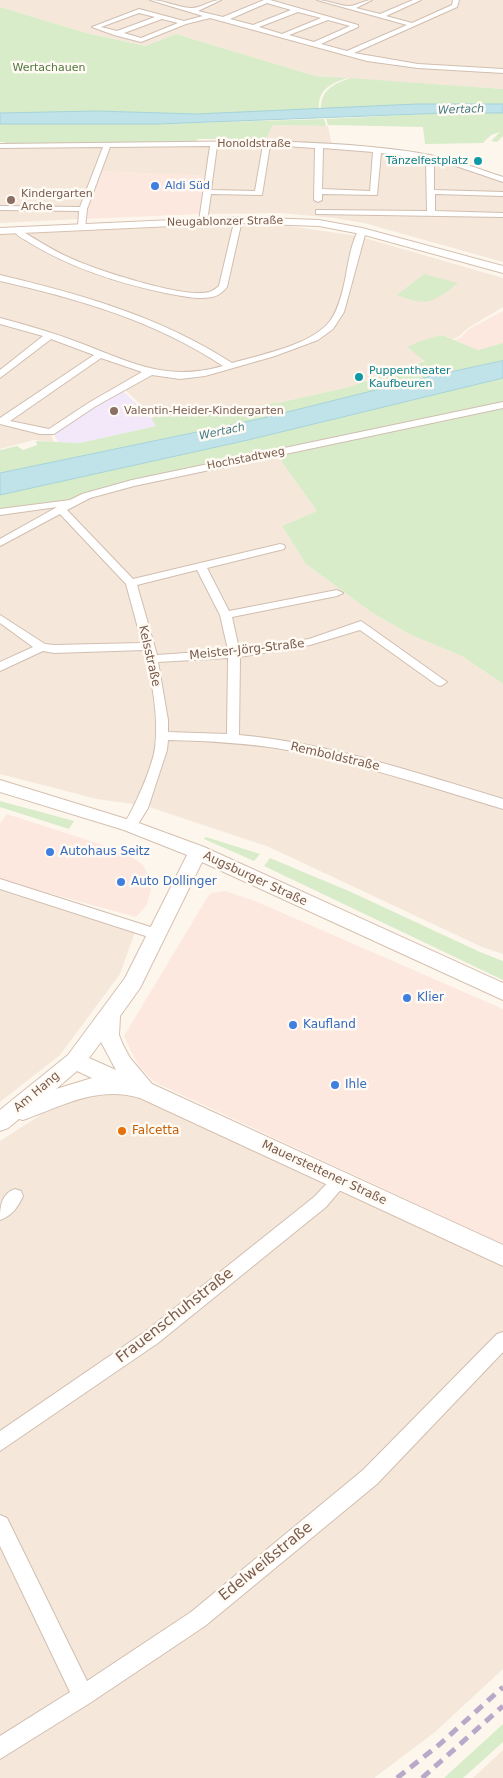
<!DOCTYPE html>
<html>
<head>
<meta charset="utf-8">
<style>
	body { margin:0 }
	canvas { display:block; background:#fdf6ec }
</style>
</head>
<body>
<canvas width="503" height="1778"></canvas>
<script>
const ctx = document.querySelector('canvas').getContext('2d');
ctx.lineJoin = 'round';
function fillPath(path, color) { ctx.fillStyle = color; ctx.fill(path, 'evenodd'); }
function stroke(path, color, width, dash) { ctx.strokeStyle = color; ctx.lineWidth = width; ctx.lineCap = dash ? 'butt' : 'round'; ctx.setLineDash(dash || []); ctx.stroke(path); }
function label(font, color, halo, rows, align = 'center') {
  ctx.font = font + ' "DejaVu Sans",sans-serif'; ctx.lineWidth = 5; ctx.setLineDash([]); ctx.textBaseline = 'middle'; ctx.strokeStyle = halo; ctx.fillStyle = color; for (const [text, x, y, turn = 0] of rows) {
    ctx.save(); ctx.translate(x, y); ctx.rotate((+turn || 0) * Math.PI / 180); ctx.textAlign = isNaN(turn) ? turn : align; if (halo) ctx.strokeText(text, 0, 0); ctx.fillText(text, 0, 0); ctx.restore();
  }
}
fillPath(new Path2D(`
	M0 0H503V89L315 76 176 34 147 46 86 33 0 7Z
	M273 125 328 126 332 145 444 161 503 181V262L364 223 334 218 281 213 205 214 217 145 264 142Z
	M211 145 206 176 93 171 80 219 0 223V148Z
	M199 226H289L358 236 503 278V307L468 328 458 337 453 339 442 335 407 347 426 360 349 387 282 402 186 416 154 417 121 386 50 432 54 442 34 440 0 449V234Z
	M277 455 317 511 282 526 306 564 371 612 411 635 462 656 503 684V954L482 947 269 847 146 806 97 799 0 774V513L87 498 133 485Z
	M0 889 135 932 120 974 60 1055 0 1102Z
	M102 1092 126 1095 143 1100 338 1188 503 1266V1669L435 1732 374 1778H0V1141L56 1105Z
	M503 1750V1778H473Z`), '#f5e8da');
fillPath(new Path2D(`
	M99 171 206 176 201 214 84 219 85 209Z
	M503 311V343L478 350 454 340 460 338 469 329Z
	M7 814 115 849 130 856 143 865 149 877 151 890 146 906 136 917 0 880V823Z
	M225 891 255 901 503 1009V1244L154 1082 138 1065 124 1036 207 898 211 893Z`), '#fde8e0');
fillPath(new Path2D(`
	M121 389 151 418 157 426 80 443 58 442 53 432Z`), '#f3e8fa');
fillPath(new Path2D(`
	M0 7 86 33 146 46 176 34 315 76 347 78C330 84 317 90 319 110L196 114 96 111 0 113Z
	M350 78 503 89V104H418L321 110C320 90 334 84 350 78Z
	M446 113H503V136L497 142 491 141 500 132 491 135 483 143 425 144 423 127 328 125 326 119Z
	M324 119 326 126 273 125 264 142H224L222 139H198L195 142 3 145 5 142H0V124H157Z
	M424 274 458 283C433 303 427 307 397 295Z
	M442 335 478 350 503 343V361L436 375 259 419 0 473V450L17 446 23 450 37 445 36 441 80 443 156 426 151 418 154 417 186 416 282 402 349 387 425 361 407 347 421 341Z
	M503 378V403L172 471 128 481 71 501 0 511V495L248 440Z
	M503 406V684L462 656 411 635 371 612 306 564 282 526 317 511 277 455Z
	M0 801 74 821 69 829 0 807Z
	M206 837 260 854 254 861 204 839Z
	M270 858 351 892 480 952 503 961V980L264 866Z
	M503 1724V1742L463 1778H444Z`), '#d8ecc9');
const water = new Path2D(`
	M418 104H503V113H446L157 124H0V113L96 111 196 114Z
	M503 361V378L248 440 0 495V473L259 419 436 375Z`);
fillPath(water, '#bfe3e8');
stroke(water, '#a5d3da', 1);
const street = new Path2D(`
	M150 0C164 0 176 7 190 8 200 9 210 0 221 0L198 11 223 17 264 0H270L358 25V27L321 44 347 51 407 25 317 0C328 0 338 6 349 6 357 6 364 0 372 0L356 8 380 14 413 0H421L386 16 412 23 452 5 453 0H459L457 7 354 53 418 64 503 69V73L418 68 367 61 210 18 186 24 141 42 114 35 92 27 139 9 184 21 203 16ZM267 3 291 10 253 25 230 19ZM298 12 321 18 282 34 259 27ZM139 13 155 17 117 31 101 27ZM162 19 178 23 141 38 124 33ZM328 20 350 26 314 42 289 35Z
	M267 141C321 143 377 145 430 155 455 160 479 169 503 177V182L456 166 434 160V190L503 192V196L435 194V211L503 213V217L316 214V210H319L427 211 426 159 381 153 377 195 322 194V200L318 202 314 200 315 148 270 145 262 195 211 194 207 221 203 223 199 221 210 146 110 147 87 209 85 229 78 227 79 211 0 210V206L80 207 103 147 0 148V144ZM263 145 255 191 211 190 217 146ZM323 148 373 152 370 191 322 189Z
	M235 218 242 220 227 287C223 292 218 296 212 297 198 300 183 296 170 294 121 284 73 269 30 243 24 239 16 236 13 229L20 227 22 231C37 240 52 250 68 257 93 269 184 299 209 292 213 291 216 288 219 286Z
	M359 229 366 231 344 312 333 329 318 340 275 356 205 376 180 379 152 375 96 406 54 434H40L0 424V418L94 355 51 339 0 378V370L43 336 0 324V318C27 325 54 333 80 343 133 363 166 382 223 366 155 321 79 299 0 281V275C83 295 159 316 232 363 260 355 312 345 330 321 337 312 340 300 343 289 348 269 349 247 359 229ZM101 358 142 372 90 402 49 429 10 421Z
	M503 402V408L134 486 90 498 67 510 133 579 280 544 284 545 285 547 284 549 207 568 229 611 337 590 343 593 337 596 232 617 239 649 309 639 361 621 447 682 441 686 437 685 360 630 310 645 240 657 239 735C329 743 417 773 503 799V809C433 788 365 765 293 751 251 743 210 741 168 740L167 750 148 808 135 829H125L123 826C134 808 152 769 155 748 159 717 152 680 144 650L54 653 43 651 0 671V662L33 647 0 623V615L45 644 54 645 142 643 126 584 60 514 0 546V539L57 507 0 515V509L70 500 82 494 132 480ZM197 570 220 615 228 650 157 655 137 585ZM228 658 227 734 168 732V720L158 662Z
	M0 879 163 931 165 935 163 939 158 940 0 889Z
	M341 1173 347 1175 349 1180 326 1207 158 1343 0 1451V1431L146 1331 314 1197 335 1175Z
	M15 1189 21 1191 23 1196C18 1207 12 1216 0 1220 0 1207 1 1194 15 1189Z
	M503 1332V1352L377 1484 205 1626 90 1703 0 1759V1736L70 1692 0 1546V1515L7 1518 87 1681 191 1612 363 1470 497 1334Z`);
const secondary = new Path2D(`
	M238 217 319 220 362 228 503 266V273L361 234 319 226 238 223 0 234V228Z
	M0 780 136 822 204 847 503 983V1000L202 862 140 988 120 1016 119 1035 123 1045 130 1058 152 1084 503 1245V1266L140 1098C98 1085 62 1106 23 1120L19 1119 8 1128 0 1131V1110L68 1055 125 978 187 855 124 830 0 792ZM101 1042 116 1070 89 1058ZM77 1071 92 1078 56 1089Z`);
stroke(street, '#d1beb0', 2);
stroke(secondary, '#d6c0b0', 2);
fillPath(street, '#fff');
fillPath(secondary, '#fff');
stroke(new Path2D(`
	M397 1778 440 1744 503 1687
	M422 1778 503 1706`), '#b9a8c9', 5, [10, 7]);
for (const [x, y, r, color] of [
	[478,161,5,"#0f9aa8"],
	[155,186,5,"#3f7fe0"],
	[11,200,5,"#8d6e63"],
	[359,377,5,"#0f9aa8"],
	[114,411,5,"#8d6e63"],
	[50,852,5,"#3f7fe0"],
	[121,882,5,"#3f7fe0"],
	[407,998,5,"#3f7fe0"],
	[293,1025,5,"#3f7fe0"],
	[335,1085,5,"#3f7fe0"],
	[122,1131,5,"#e8710a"]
]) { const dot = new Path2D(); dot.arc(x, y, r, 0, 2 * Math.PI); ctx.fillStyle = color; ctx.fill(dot); stroke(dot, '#fffaf3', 2); }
label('11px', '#537a41', '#fffaf3', [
	["Wertachauen",49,68]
]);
label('italic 11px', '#437c86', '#fffaf3', [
	["Wertach",461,110,-2],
	["Wertach",222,432,-12]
]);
label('11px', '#7a5c4d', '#fffaf3', [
	["Honoldstraße",254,144],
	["Neugablonzer Straße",225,222,-1],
	["Hochstadtweg",246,459,-11]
]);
label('11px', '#0d838f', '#fffaf3', [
	["Tänzelfestplatz",468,161],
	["Puppentheater",369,371,"left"],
	["Kaufbeuren",369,384,"left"]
], 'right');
label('11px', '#366cbe', '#fffaf3', [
	["Aldi Süd",165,186]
], 'left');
label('11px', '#785e54', '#fffaf3', [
	["Kindergarten",21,194],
	["Arche",21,207],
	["Valentin-Heider-Kindergarten",124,411]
], 'left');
label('12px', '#7a5c4d', '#fffaf3', [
	["Meister-Jörg-Straße",247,650,-6],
	["Kelsstraße",149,656,77],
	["Remboldstraße",335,757,13],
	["Augsburger Straße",255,879,25],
	["Am Hang",37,1092,-40],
	["Mauerstettener Straße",324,1173,25]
]);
label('12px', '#366cbe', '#fffaf3', [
	["Autohaus Seitz",60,852],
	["Auto Dollinger",131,882],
	["Klier",417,998],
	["Kaufland",303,1025],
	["Ihle",345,1085]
], 'left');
label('12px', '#c56008', '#fffaf3', [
	["Falcetta",132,1131]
], 'left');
label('15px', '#7a5c4d', '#fffaf3', [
	["Frauenschuhstraße",175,1316,-38],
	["Edelweißstraße",266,1562,-39]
]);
</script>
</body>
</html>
